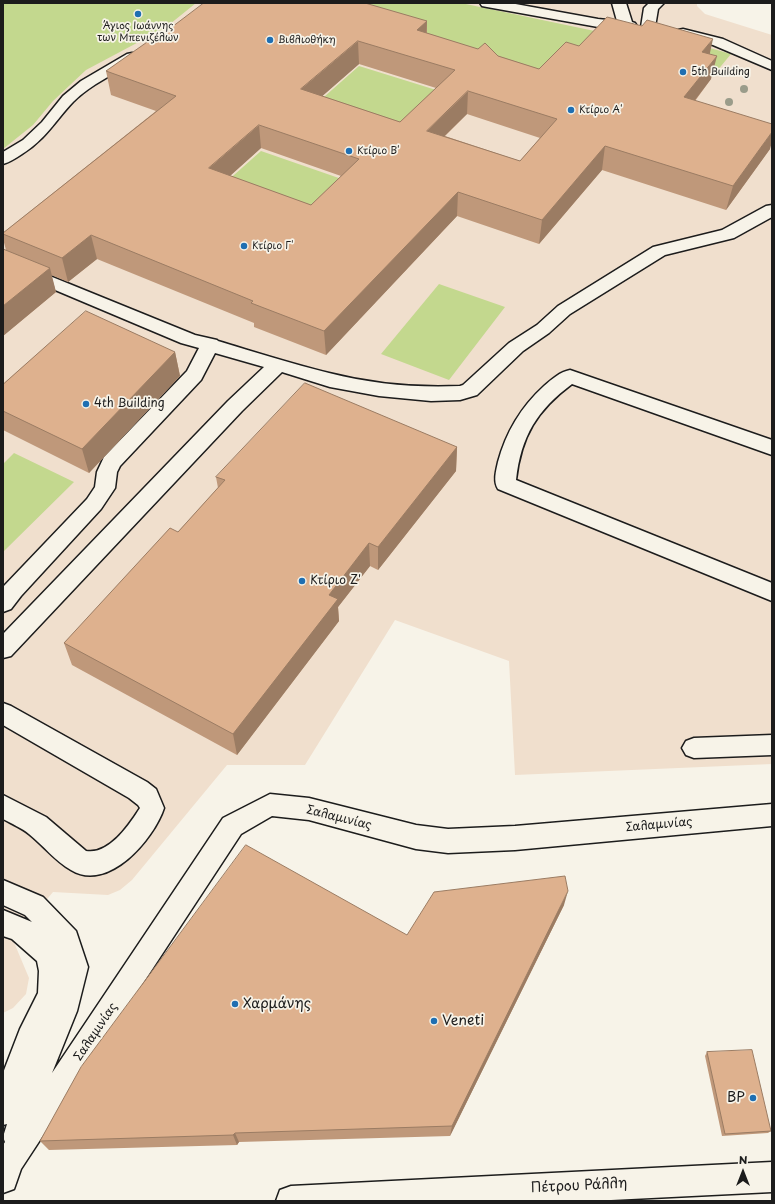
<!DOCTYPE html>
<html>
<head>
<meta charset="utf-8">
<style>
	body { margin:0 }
	#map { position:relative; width:775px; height:1204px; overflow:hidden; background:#f7f3e8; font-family:"Playpen Sans",sans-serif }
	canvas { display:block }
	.frame { position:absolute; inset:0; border:4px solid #1c1c1c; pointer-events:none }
	.north { position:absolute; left:723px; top:1152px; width:40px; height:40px; -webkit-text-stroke:3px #f7f3e8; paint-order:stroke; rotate:0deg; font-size:11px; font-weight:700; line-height:16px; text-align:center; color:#1c1c1c }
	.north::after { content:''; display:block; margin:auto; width:14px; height:18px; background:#1c1c1c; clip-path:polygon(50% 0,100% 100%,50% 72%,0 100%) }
</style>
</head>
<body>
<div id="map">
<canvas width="775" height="1204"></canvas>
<div class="frame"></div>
<div class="north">N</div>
</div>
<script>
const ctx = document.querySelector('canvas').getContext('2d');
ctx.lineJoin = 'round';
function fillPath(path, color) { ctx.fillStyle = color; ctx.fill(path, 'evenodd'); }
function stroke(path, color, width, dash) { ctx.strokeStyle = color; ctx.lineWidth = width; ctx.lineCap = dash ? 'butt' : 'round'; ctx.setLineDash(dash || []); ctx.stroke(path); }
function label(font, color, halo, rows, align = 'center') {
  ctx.font = font + ' "Playpen Sans",sans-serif'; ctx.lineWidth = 3.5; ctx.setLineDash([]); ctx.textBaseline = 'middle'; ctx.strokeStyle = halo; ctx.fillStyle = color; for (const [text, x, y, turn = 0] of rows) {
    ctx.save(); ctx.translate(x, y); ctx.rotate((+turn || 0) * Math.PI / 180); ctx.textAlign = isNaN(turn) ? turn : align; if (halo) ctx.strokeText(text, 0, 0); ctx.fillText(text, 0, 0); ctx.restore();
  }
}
fillPath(new Path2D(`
	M3 3H697V6L705 14 772 35V764L515 775 509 661 395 620 305 765H227L132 880 120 890 108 895 53 892 13 940 29 978 26 994 13 1008 3 1013Z`), '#f0dfcd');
fillPath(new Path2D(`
	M3 3H196L165 28 86 70 53 101 33 125 3 149Z
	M317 3H461L609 34 710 48 731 54 712 77 702 74 544 77Z
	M359 66 449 94 399 143 307 112Z
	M261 151 356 184 311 227 216 191Z
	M439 284 505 307 449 380 381 354Z
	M14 453 74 482 3 552V464Z`), '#c3d88e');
const minor = new Path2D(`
	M480 3H510L598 19 617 21 612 3H626L632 22 635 23 637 26 635 29 630 30 598 27 487 7 482 6Z
	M649 3H664L658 9 655 27 653 30 648 31 643 30 641 27 644 8Z
	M683 29 723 39 772 61V70L713 45 678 36 676 33 678 30Z
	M132 53 137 54 139 57 137 60C116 73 91 84 73 102 55 121 46 139 22 154 16 158 10 162 3 164V152L23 140 42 122 63 96 81 81 127 54Z
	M772 205V217L734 238 665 255 570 314 549 333 523 351 477 395 460 400 431 401 379 396 330 387 282 372 242 411 11 656 3 658V634L228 401 264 367 215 353 201 380 120 466 117 472 115 488 101 509 21 596 11 609 3 612V587L87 499 95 487 97 472 104 457 187 371 199 348 181 343 3 268V257L195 335 217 340 218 341C255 352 292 364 329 373 372 384 416 388 460 386L463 385 509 343 537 325 558 306 653 247 722 230 766 206Z
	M570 370 772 440V455L572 384C537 410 521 436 516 480L772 583V601L498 489C493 481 496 471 498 462 506 432 521 407 544 386 552 379 560 372 570 370Z
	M3 703 11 706 147 782 156 789 164 808C154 839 108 893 71 870 56 862 43 845 29 834 22 828 12 824 3 819V795L46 817 86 851C109 855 129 825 140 808L138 805 129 798 3 725Z
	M772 735V755L694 758 686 755 682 748 686 741 694 738Z
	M270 794 309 798 416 825 448 829 515 826 772 804V826L515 850 448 853 416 849 309 820 272 816 241 834 21 1169 14 1189 3 1193V1145L5 1142 3 1137 7 1124 3 1125V1073L20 1029 38 993 39 971 37 961 12 939 3 936V910L32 922 25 915 3 905V880L43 897 76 931 88 967 77 1011 52 1073 223 818Z`);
const major = new Path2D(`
	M772 1162V1192L591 1201H276L280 1190 291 1186Z`);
stroke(minor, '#1c1c1c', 3);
stroke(major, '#1c1c1c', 3);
fillPath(minor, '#f7f3e8');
fillPath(major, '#f7f3e8');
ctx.fillStyle = '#9a9c8a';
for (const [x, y] of [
	[744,89],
	[729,102]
]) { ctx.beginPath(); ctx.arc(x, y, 4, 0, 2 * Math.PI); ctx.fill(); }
fillPath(new Path2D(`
	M427 21V33L539 69 579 46 710 54 711 79 695 101 770 149 726 210 602 170 539 244 457 216 326 355 254 327V323L97 259 68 282 51 275 56 292 3 336V249L6 250 3 239V233L156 111 111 95 106 71 153 41ZM359 64 436 88 400 122 322 96ZM467 114 540 138 520 161 445 136ZM261 148 341 176 311 205 230 176Z
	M175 352 180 376 89 473 3 430V382L4 383Z
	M457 447 456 471 378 570 370 566 338 607 339 621 237 755 72 665 64 643 178 532 218 488 216 477Z
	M564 905 450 1136 239 1142 237 1145 49 1150 40 1141 407 935Z
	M707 1052 771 1131 768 1133 722 1136 705 1056Z`), '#bf987a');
fillPath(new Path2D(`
	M427 21 426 44 417 30Z
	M713 39 708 62 702 52Z
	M358 41 359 64 303 113 301 89Z
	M717 56 711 79 679 121 684 97Z
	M468 91 467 114 426 154 427 131Z
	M259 125 261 148 212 192 209 168Z
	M772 132V142L770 149 726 210 733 186Z
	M605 146 602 170 539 244 542 220Z
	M458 192 457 216 326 355 324 331Z
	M91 235 97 259 68 282 62 258Z
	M50 268 56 292 3 336V306Z
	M175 352 180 376 89 473 82 449Z
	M457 447 456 471 378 570V547Z
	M369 543 370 566 338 607 339 621 237 755 233 734 329 595Z
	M568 891 564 905 450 1136 452 1126Z
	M235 1133 239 1142 237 1145 233 1135Z`), '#9b7c63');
const building = new Path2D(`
	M204 3H365L427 21 417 30 478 49 485 43 498 56 539 69 566 42 579 46 607 17 642 26 647 20 713 39 702 52 717 56 684 97 772 124V132L733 186 605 146 542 220 458 192 324 331 251 303 253 301 91 235 62 258 3 234V233L176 96 106 71 150 40 153 41ZM358 41 455 70 400 122 301 89ZM468 91 557 119 520 161 427 131ZM259 125 359 159 311 205 209 168Z
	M3 249 50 268 3 306Z
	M86 311 175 352 82 449 3 411V382L4 383Z
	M305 383 457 447 378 547 369 543 329 595 338 599 233 734 64 643 170 528 178 532 225 480 216 477Z
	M246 845 407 935 434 892 565 876 568 891 452 1126 235 1133 233 1135 40 1141 81 1067Z
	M752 1050 771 1131 725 1134 707 1052Z`);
fillPath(building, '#deb18e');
stroke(building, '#9b7c63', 1);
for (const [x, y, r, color] of [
	[138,14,4,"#1f6fb2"],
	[270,40,4,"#1f6fb2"],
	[683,72,4,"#1f6fb2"],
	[571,110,4,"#1f6fb2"],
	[349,151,4,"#1f6fb2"],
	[244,246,4,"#1f6fb2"],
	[86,404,4,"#1f6fb2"],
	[302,581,4,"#1f6fb2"],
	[235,1004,4,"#1f6fb2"],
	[434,1021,4,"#1f6fb2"],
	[753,1098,4,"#1f6fb2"]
]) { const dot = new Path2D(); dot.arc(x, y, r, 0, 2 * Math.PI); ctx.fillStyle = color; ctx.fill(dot); stroke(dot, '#f7f3e8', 1.5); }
label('10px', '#1c1c1c', '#f7f3e8', [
	["Άγιος Ιωάννης",138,26,"center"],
	["των Μπενιζέλων",138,38,"center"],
	["Βιβλιοθήκη",278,40],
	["5th Building",691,72],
	["Κτίριο Α'",579,110],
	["Κτίριο Β'",357,151],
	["Κτίριο Γ'",252,246]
], 'left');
label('12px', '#1c1c1c', '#f7f3e8', [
	["4th Building",94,404],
	["Κτίριο Ζ'",310,581]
], 'left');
label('12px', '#1c1c1c', '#f7f3e8', [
	["Σαλαμινίας",339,818,14],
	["Σαλαμινίας",659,825,-5],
	["Σαλαμινίας",96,1032,-56]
]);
label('14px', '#1c1c1c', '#f7f3e8', [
	["Χαρμάνης",243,1004],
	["Veneti",442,1021],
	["BP",745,1098,"right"]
], 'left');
label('14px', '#1c1c1c', '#f7f3e8', [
	["Πέτρου Ράλλη",579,1186,-3]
]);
</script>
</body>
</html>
